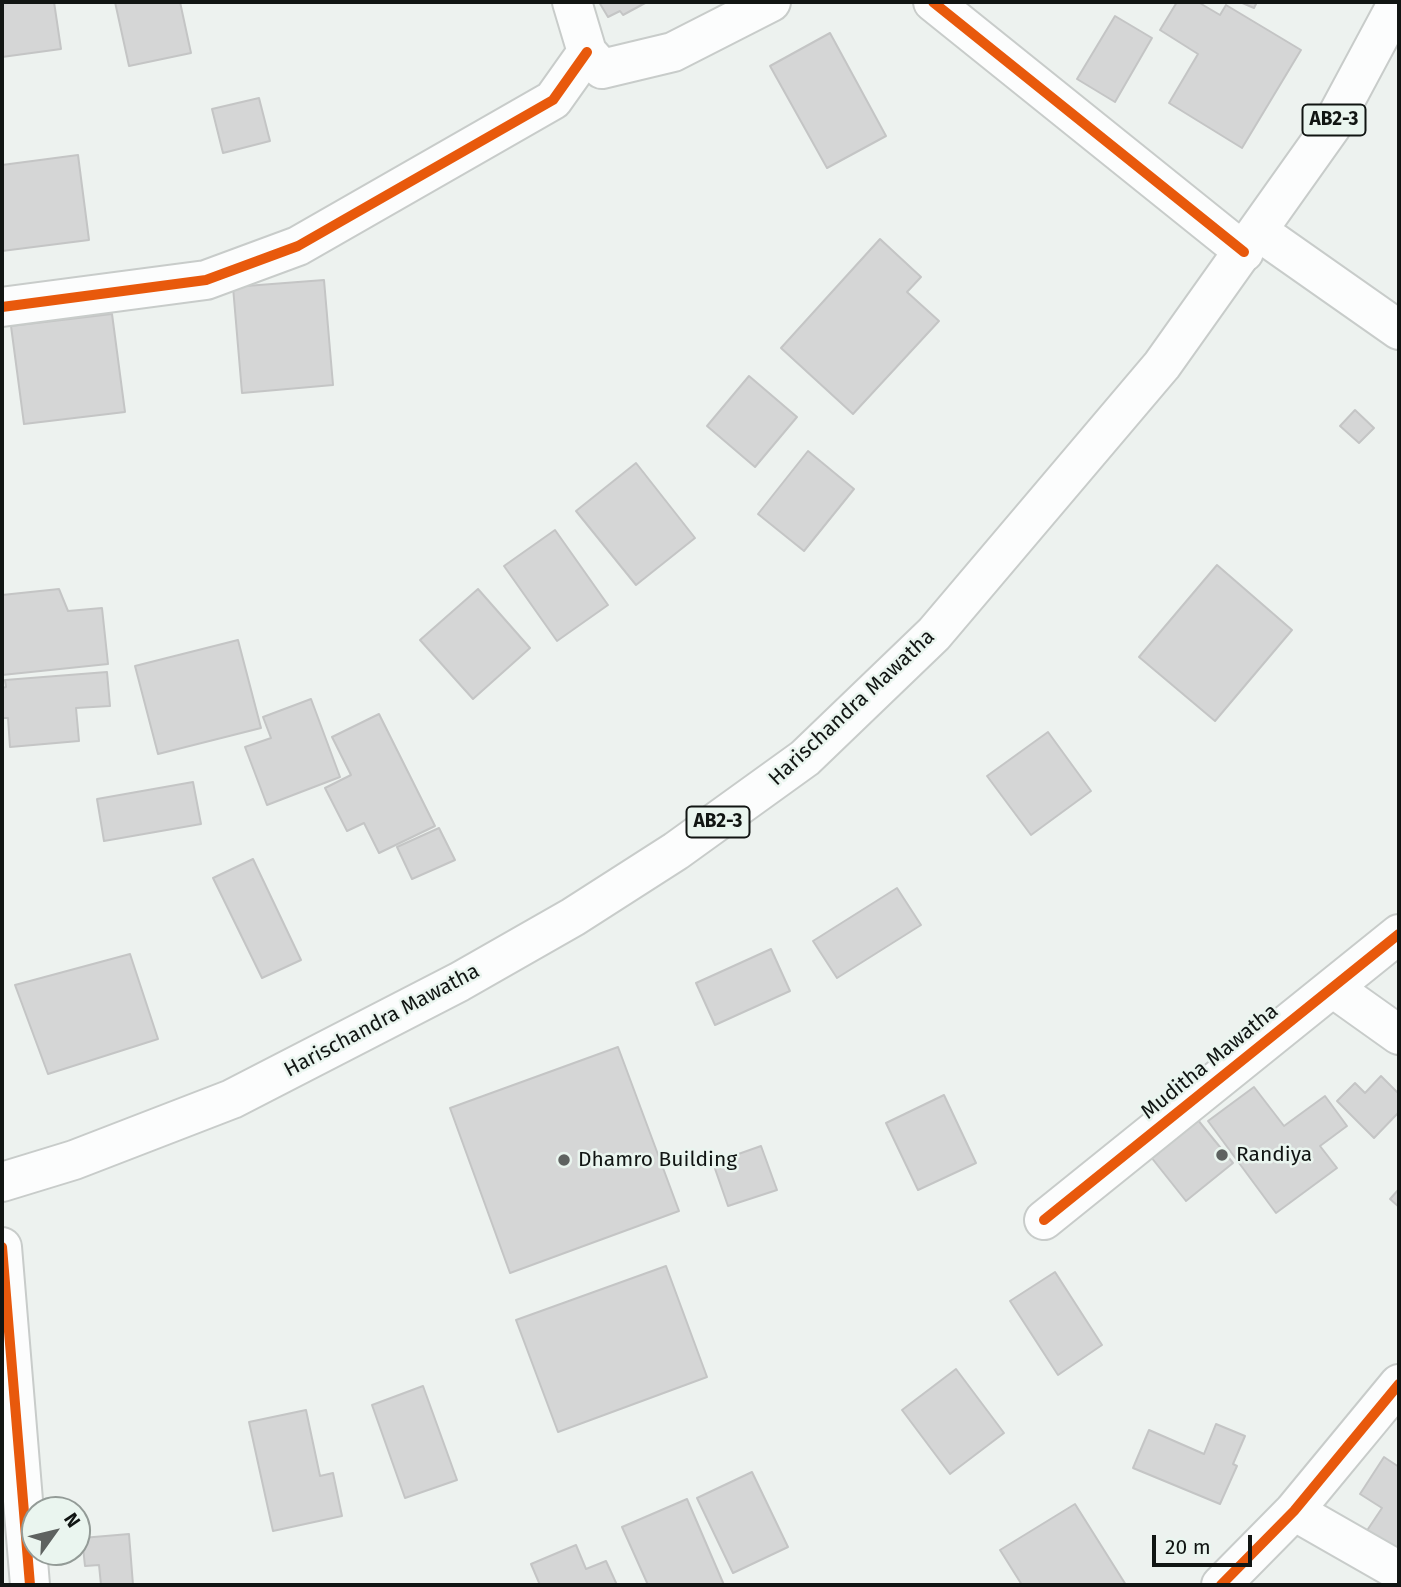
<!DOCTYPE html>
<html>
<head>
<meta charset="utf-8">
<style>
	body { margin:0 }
	#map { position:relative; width:1401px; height:1587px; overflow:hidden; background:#edf2ef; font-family:"Fira Sans",sans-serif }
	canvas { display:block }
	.frame { position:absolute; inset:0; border:4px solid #111513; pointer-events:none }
	.north { position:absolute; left:21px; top:1496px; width:70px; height:70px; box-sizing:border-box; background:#eaf5ef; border:2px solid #939b97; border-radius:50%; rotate:56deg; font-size:19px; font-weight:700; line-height:28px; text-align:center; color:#111513 }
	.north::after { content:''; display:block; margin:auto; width:24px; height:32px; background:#5e6260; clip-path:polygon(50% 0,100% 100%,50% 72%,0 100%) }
	.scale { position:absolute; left:1152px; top:1535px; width:100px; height:32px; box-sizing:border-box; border:4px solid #111513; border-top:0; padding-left:9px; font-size:21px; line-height:24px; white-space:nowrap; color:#111513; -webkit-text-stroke:5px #eaf5ef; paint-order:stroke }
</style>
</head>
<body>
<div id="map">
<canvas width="1401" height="1587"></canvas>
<div class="frame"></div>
<div class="north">N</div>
<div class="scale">20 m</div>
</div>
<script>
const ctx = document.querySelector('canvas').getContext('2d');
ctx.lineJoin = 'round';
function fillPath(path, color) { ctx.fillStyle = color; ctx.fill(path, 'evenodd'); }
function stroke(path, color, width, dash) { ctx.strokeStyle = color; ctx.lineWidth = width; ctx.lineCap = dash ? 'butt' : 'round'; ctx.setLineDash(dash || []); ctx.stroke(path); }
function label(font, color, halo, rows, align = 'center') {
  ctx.font = font + ' "Fira Sans",sans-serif'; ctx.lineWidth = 5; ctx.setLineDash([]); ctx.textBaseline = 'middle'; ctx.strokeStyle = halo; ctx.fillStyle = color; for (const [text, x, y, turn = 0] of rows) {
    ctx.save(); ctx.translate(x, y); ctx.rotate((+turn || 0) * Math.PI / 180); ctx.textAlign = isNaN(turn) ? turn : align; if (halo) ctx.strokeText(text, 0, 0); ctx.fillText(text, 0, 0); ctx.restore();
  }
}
const building = new Path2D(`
	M2 2H54L61 49 2 57Z
	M115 2H180L191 53 129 66Z
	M599 2H647L623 15 620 11 608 17Z
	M1177 2H1198L1220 15 1226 5 1301 50 1242 148 1169 103 1198 54 1160 30Z
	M1240 2H1257L1254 8Z
	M1115 16 1152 38 1115 102 1077 79Z
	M830 33 886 136 827 168 770 66Z
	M259 98 270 141 223 153 212 109Z
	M78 155 89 240 2 251V165Z
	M880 239 921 277 907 292 939 321 853 414 781 348Z
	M324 280 333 385 242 393 233 287Z
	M112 314 125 412 24 424 11 326Z
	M749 376 797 417 755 467 707 426Z
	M1355 410 1374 428 1359 443 1340 426Z
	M808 451 854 489 804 551 758 514Z
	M636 463 695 538 636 585 576 511Z
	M555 530 608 605 557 641 504 566Z
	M1217 565 1292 630 1215 721 1139 657Z
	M59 589 68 611 102 608 108 664 2 675V595Z
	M478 589 530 648 473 699 420 640Z
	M238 640 261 728 158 754 135 666Z
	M107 672 110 706 76 708 79 741 10 747 8 718H2V688L6 687 5 680Z
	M311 699 340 777 267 805 245 747 271 738 263 717Z
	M379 714 435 826 379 853 364 823 347 831 325 788 351 775 332 737Z
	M1048 732 1091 791 1031 835 987 776Z
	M193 782 201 824 104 841 97 799Z
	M439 828 455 860 412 879 397 847Z
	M253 859 301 960 262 978 213 878Z
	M897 888 921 925 837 978 813 941Z
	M771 949 790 991 715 1025 696 983Z
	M130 954 158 1039 48 1074 15 985Z
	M618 1047 679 1211 510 1273 450 1108Z
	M1381 1076 1399 1094V1112L1374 1138 1337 1101 1355 1083 1365 1093Z
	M1254 1087 1284 1126 1325 1096 1347 1126 1320 1146 1337 1168 1276 1213 1208 1121Z
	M944 1095 976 1163 918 1190 886 1123Z
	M1193 1114 1233 1163 1186 1201 1147 1152Z
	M761 1146 777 1190 728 1206 713 1163Z
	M1399 1189V1207L1390 1199Z
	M666 1266 707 1377 558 1432 516 1320Z
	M1055 1272 1102 1345 1058 1375 1010 1301Z
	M956 1369 1004 1433 950 1474 902 1410Z
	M423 1386 457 1480 405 1498 372 1405Z
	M306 1410 320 1476 333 1473 342 1516 273 1531 249 1422Z
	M1216 1424 1245 1436 1233 1464 1237 1466 1220 1504 1133 1468 1149 1430 1204 1454Z
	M1384 1457 1399 1467V1554L1366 1532 1382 1508 1360 1494Z
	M752 1472 788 1547 733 1573 697 1498Z
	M687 1499 724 1585H648L622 1527Z
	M1075 1504 1126 1585H1022L1000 1550Z
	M129 1534 133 1585H101L99 1565 85 1566 82 1538Z
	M576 1545 586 1569 606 1561 617 1585H540L531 1564Z`);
fillPath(building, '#d5d6d6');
stroke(building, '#c4c5c5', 2);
const minor = new Path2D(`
	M572 2 587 52 602 69 673 52 771 2
	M933 2 1244 252
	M1258 231 1399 330
	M2 307 206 280 298 246 553 100 587 52
	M1333 988 1399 1035
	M1044 1220 1399 934
	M2 1247 30 1585
	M1294 1511 1399 1571
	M1221 1585 1294 1511 1399 1384`);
const major = new Path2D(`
	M2 1182 74 1160 232 1099 459 982 573 917 676 851 805 758 934 634 1162 365 1331 127 1398 2`);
stroke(minor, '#c8ccca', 42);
stroke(major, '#c8ccca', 42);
stroke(minor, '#fcfdfd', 38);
stroke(major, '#fcfdfd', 38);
stroke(new Path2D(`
	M933 2 1244 252
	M2 307 206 280 298 246 553 100 587 52
	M1044 1220 1399 934
	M2 1247 30 1585
	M1221 1585 1294 1511 1399 1384`), '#e8590c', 10);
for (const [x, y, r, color] of [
	[1222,1155,7,"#5e6260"],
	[564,1160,7,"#5e6260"]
]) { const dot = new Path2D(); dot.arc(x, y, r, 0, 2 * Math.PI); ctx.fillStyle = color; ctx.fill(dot); stroke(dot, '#eaf5ef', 2.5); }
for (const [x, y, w] of [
	[1334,120,63],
	[718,822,63]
]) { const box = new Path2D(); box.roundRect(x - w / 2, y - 15.5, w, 31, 5); ctx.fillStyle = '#eaf5ef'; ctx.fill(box); stroke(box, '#111513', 2); }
label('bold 19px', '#111513', null, [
	["AB2-3",1334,120],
	["AB2-3",718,822]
]);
label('21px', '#111513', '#eaf5ef', [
	["Harischandra Mawatha",852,708,-43],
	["Harischandra Mawatha",382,1021,-28],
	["Muditha Mawatha",1210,1062,-39]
]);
label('21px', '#111513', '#eaf5ef', [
	["Randiya",1236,1155],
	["Dhamro Building",578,1160]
], 'left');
</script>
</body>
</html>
